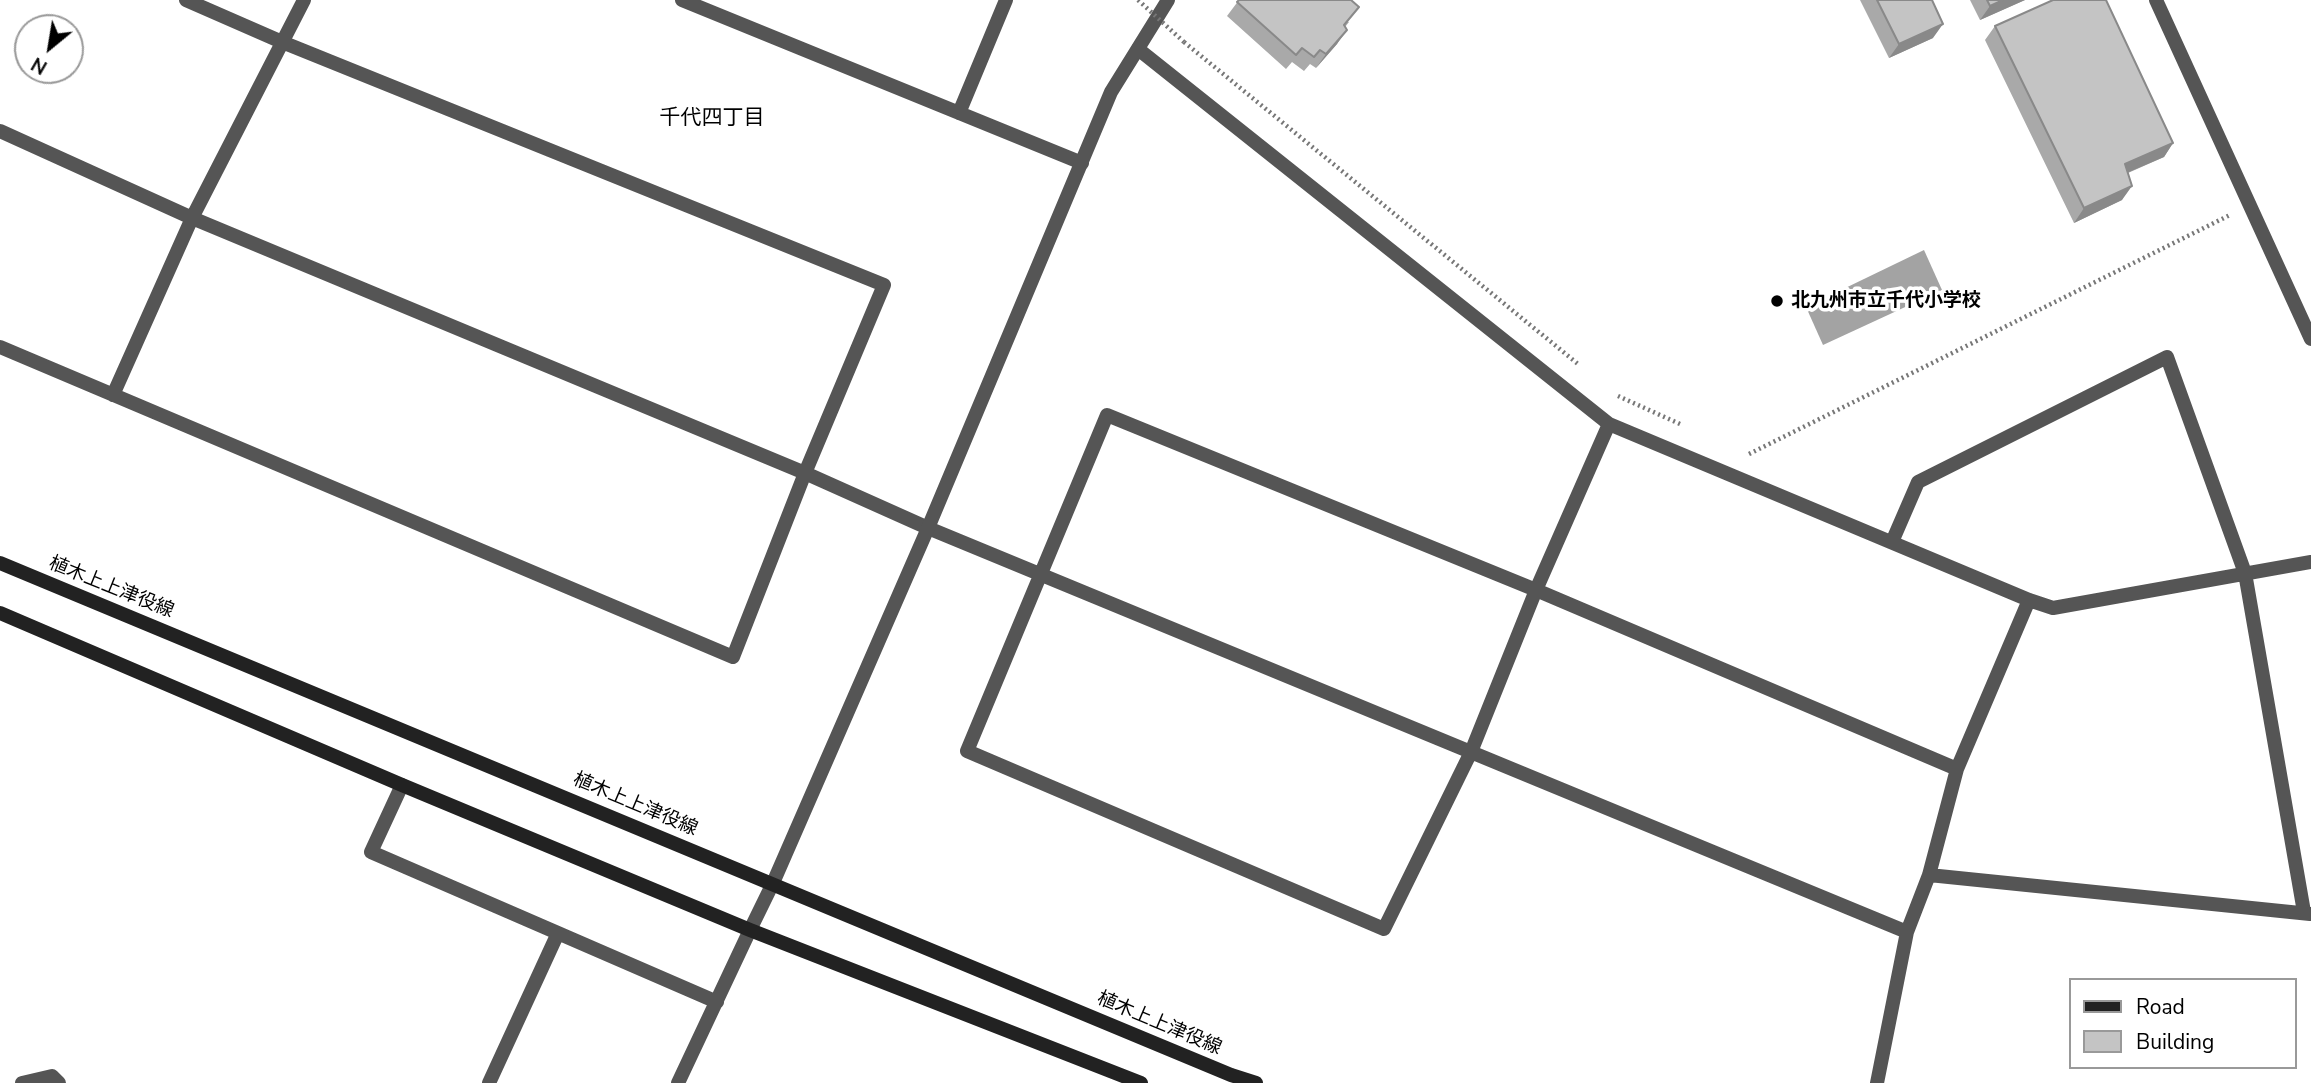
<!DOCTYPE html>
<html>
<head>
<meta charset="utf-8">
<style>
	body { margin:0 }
	#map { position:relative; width:2311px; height:1083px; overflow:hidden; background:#fff; font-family:"Nunito Sans",sans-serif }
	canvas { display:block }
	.legend { position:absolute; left:2069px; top:978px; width:228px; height:91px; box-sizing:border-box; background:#fff; border:2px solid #999; margin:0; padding:9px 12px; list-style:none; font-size:21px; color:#000 }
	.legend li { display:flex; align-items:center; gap:14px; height:35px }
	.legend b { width:35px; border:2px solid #999 }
	.north { position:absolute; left:14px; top:14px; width:70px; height:70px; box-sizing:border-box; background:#fff; border:2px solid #999; border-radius:50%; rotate:210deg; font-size:19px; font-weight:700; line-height:28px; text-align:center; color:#000 }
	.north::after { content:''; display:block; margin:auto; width:24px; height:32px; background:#000; clip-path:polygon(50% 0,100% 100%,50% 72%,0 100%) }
</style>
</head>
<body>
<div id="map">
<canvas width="2311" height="1083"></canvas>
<ul class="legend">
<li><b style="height:9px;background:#222"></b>Road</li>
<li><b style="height:19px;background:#c4c4c4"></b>Building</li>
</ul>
<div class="north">N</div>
</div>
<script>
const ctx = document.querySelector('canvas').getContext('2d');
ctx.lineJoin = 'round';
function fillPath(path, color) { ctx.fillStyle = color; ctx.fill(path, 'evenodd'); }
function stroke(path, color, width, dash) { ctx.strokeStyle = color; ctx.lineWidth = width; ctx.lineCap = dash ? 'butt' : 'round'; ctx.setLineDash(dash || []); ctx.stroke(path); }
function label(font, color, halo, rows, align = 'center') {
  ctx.font = font + ' "Nunito Sans","Noto Sans JP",sans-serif'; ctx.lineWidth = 7; ctx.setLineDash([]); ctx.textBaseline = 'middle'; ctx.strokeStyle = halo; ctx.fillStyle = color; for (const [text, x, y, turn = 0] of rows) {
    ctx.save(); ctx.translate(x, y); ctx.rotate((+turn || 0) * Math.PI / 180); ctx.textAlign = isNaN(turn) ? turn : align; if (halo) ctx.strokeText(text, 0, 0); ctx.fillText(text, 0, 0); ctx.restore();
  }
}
fillPath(new Path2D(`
	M1924 250 1942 290 1823 345 1806 307Z`), '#a3a3a3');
stroke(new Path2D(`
	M1184 42 1578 364
	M1618 396 1680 424
	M1749 454 2230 215`), '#777', 4.5, [2, 3.5]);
stroke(new Path2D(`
	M682 0 1082 163
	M2156 0 2311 339
	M1138 49 1609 424 2029 600 2053 608 2311 562
	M959 113 1006 0
	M0 131 192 218 805 473 928 528 1907 932
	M0 347 733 657 805 473 884 285 282 42 186 0
	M113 395 192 218 304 0
	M1609 424 1536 590 1471 752 1384 929 967 751 1107 415 1536 590 1957 769
	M1892 542 1918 482 2167 357 2245 573 2304 912
	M402 785 371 852 717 1002
	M1929 875 2310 914
	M22 1083 52 1076 59 1083
	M489 1083 558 933
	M678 1083 750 930
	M1877 1083 1907 932 1929 875 1957 769 2029 600`), '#555', 14);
stroke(new Path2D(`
	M750 930 773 883 928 528 1111 92 1168 0`), '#555', 14);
stroke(new Path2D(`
	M0 563 1231 1075 1256 1083
	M0 613 402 785 750 930 1141 1083`), '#222', 14);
stroke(new Path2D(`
	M1138 0 1184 42`), '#777', 4.5, [2, 3.5]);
fillPath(new Path2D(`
	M1239 0 1349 22 1345 27 1337 44 1316 68 1310 64 1304 71 1292 62 1286 69 1227 16Z
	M1860 0H1932L1933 38 1889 58Z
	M1970 0H2025L1980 20Z
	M1995 26 2173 143 2164 157 2128 173 2122 200 2074 223 1985 40Z`), '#a9a9a9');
fillPath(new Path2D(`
	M2003 0H2025L1980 20 1990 6Z
	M1943 24 1933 38 1889 58 1899 44Z
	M1347 30 1337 44 1316 68 1326 54Z
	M2173 143 2164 157 2115 178 2125 164Z
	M2132 186 2122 200 2074 223 2084 208Z`), '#898989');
const building = new Path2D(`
	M1239 0H1351L1359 7 1344 25 1347 30 1326 54 1320 50 1314 57 1302 48 1296 55 1237 2Z
	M1877 0H1932L1943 24 1899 44Z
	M1987 0H2003L1990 6Z
	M2053 0H2106L2173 143 2125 164 2132 186 2084 208 1995 26Z`);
fillPath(building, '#c4c4c4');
stroke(building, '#898989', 2);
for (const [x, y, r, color] of [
	[1777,301,7,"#000"]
]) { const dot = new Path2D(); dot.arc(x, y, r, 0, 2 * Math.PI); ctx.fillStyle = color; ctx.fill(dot); stroke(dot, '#fff', 2.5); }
label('bold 19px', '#000', '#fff', [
	["北九州市立千代小学校",1791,301]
], 'left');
label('19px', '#000', '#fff', [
	["植木上上津役線",111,588,22],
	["植木上上津役線",635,805,23],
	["植木上上津役線",1159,1024,23]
]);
label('21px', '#000', '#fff', [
	["千代四丁目",712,119]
]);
</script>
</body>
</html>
